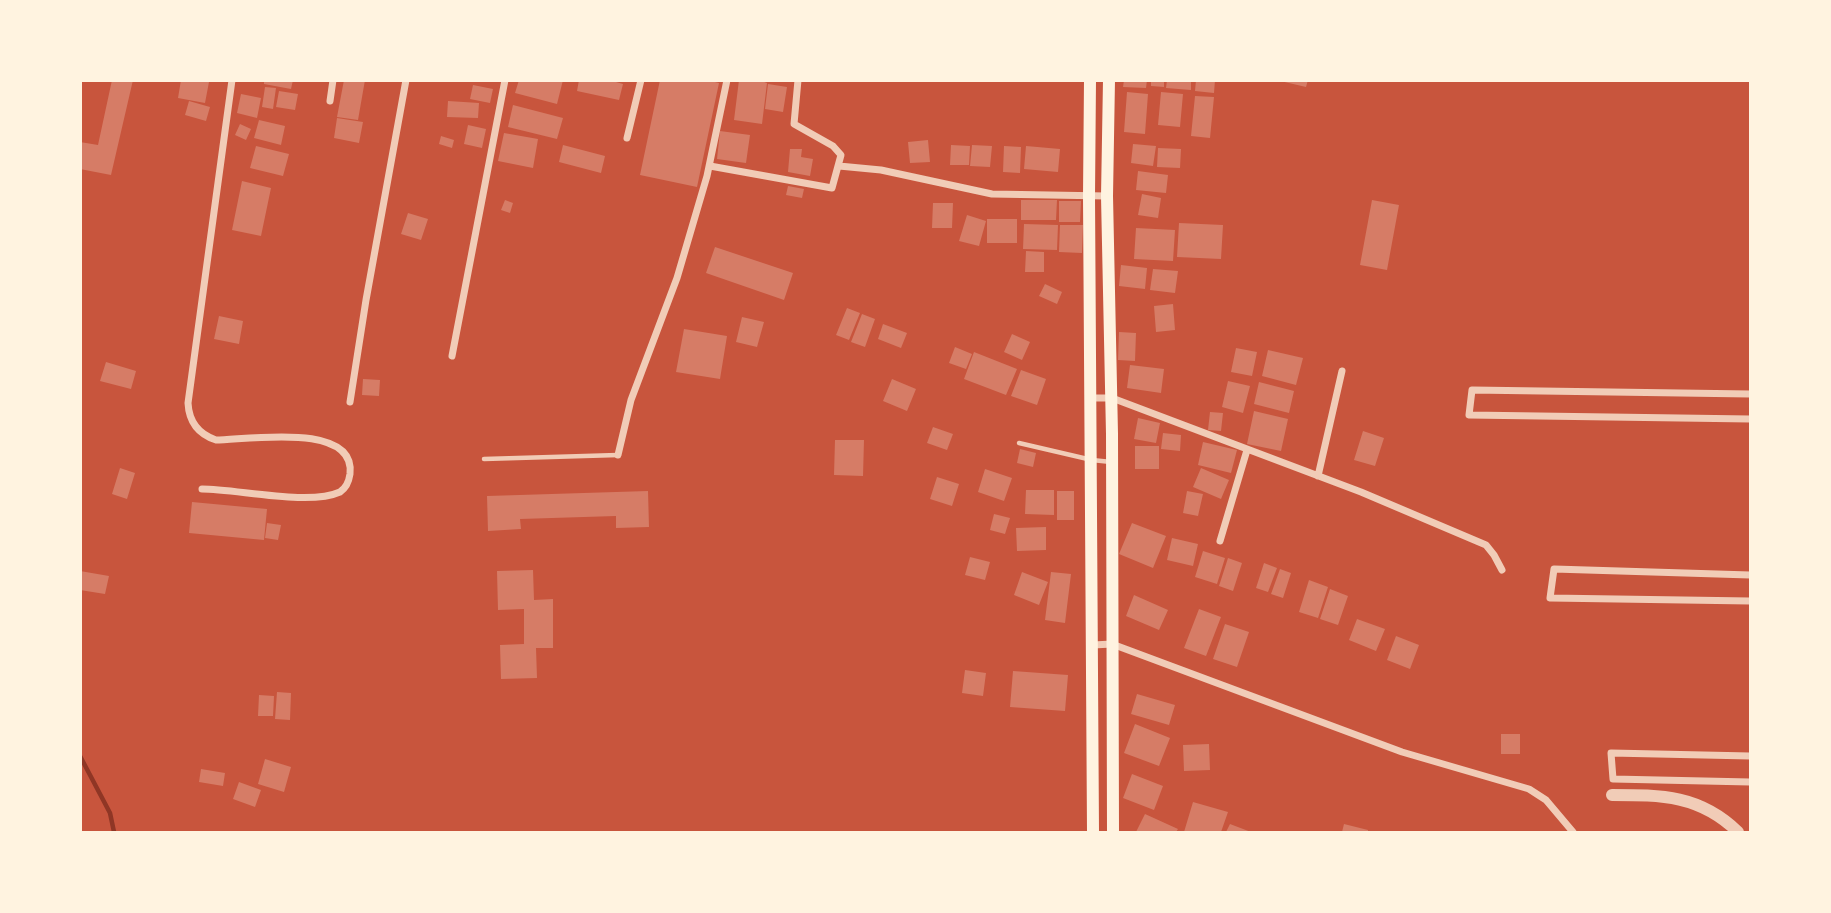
<!DOCTYPE html>
<html>
<head>
<meta charset="utf-8">
<style>
	body { margin:0 }
	#map { position:relative; width:1831px; height:913px; overflow:hidden; background:#c8553d; font-family:Roboto,sans-serif }
	canvas { display:block }
	.frame { position:absolute; inset:0; border:82px solid #fff3e0; pointer-events:none }
</style>
</head>
<body>
<div id="map">
<canvas width="1831" height="913"></canvas>
<div class="frame"></div>
</div>
<script>
const ctx = document.querySelector('canvas').getContext('2d');
ctx.lineJoin = 'round';
function stroke(path, color, width, dash) { ctx.strokeStyle = color; ctx.lineWidth = width; ctx.lineCap = dash ? 'butt' : 'round'; ctx.setLineDash(dash || []); ctx.stroke(path); }
function fillPath(path, color) { ctx.fillStyle = color; ctx.fill(path, 'evenodd'); }
stroke(new Path2D(`
	M80 756 110 813 114 832`), '#8f3625', 4.5);
fillPath(new Path2D(`
	M112 80H133L111 175 80 169V142L98 145Z
	M181 80 209 82 205 103 178 98Z
	M264 80H293L291 89 264 84Z
	M344 80H365L358 120 337 117Z
	M519 80H563L557 104 515 93Z
	M579 80H609L623 84 619 100 577 91Z
	M660 80H707L719 83 697 187 640 175Z
	M739 80H759L767 83 762 124 734 120Z
	M1124 80H1147L1146 88 1123 87Z
	M1151 80H1164V87L1151 86Z
	M1167 80H1191V90L1166 88Z
	M1196 80H1215L1214 93 1195 91Z
	M1276 80H1308L1306 87Z
	M768 84 787 87 783 112 765 109Z
	M473 85 493 89 490 103 470 99Z
	M265 87 276 88 273 109 262 107Z
	M279 91 298 94 295 110 276 107Z
	M1127 92 1148 94 1145 134 1124 132Z
	M1161 92 1183 94 1180 127 1158 125Z
	M241 94 261 98 257 118 237 113Z
	M1195 96 1214 97 1210 138 1191 136Z
	M189 101 210 107 206 121 185 115Z
	M448 101 479 103 478 118 447 117Z
	M513 105 563 118 557 139 508 127Z
	M337 118 363 122 359 143 334 138Z
	M259 120 285 126 281 145 254 138Z
	M240 124 251 129 246 140 235 135Z
	M468 125 486 129 482 148 464 144Z
	M720 131 750 135 746 163 717 159Z
	M504 133 538 139 533 168 498 161Z
	M441 136 454 140 452 148 439 144Z
	M928 140 930 162 910 163 908 142Z
	M1133 144 1156 146 1153 166 1131 163Z
	M563 145 605 156 601 173 559 162Z
	M951 145 970 146 969 165H950Z
	M972 145 992 146 990 167 970 166Z
	M256 146 289 154 283 176 250 168Z
	M1004 146 1021 147 1020 173 1003 172Z
	M1026 146 1060 149 1058 172 1024 169Z
	M1158 148 1181 149 1180 168 1157 167Z
	M790 149H802L801 157 813 159 810 176 788 172Z
	M1138 171 1168 175 1166 193 1136 190Z
	M242 181 271 188 261 236 232 230Z
	M788 186 804 189 802 198 786 195Z
	M1142 194 1161 198 1158 218 1138 215Z
	M505 200 513 203 510 213 501 210Z
	M1021 200H1057L1056 220H1021Z
	M1372 200 1399 205 1387 270 1360 265Z
	M1059 201H1081L1080 222H1059Z
	M933 203H953L952 228H932Z
	M408 213 428 219 421 240 401 234Z
	M967 215 986 221 979 246 959 241Z
	M987 219H1017V243H987Z
	M1179 223 1223 225 1221 259 1177 257Z
	M1024 224 1058 225 1057 250 1023 249Z
	M1060 225H1083L1082 253 1059 252Z
	M1136 228 1175 230 1173 261 1134 259Z
	M715 247 793 273 784 300 706 273Z
	M1026 251 1044 252V272H1025Z
	M1121 265 1147 268 1145 289 1119 286Z
	M1153 269 1178 271 1175 293 1150 290Z
	M1045 284 1062 292 1057 304 1039 296Z
	M1173 304 1175 330 1156 332 1154 306Z
	M847 308 860 313 849 340 836 335Z
	M862 314 875 319 865 347 851 342Z
	M219 316 243 321 239 344 214 339Z
	M742 317 764 322 757 347 736 342Z
	M883 324 907 333 901 348 878 339Z
	M684 329 727 336 720 379 676 372Z
	M1119 332 1136 333 1135 361 1118 360Z
	M1012 334 1030 342 1022 360 1004 352Z
	M955 347 972 354 966 369 949 363Z
	M1236 348 1257 352 1252 376 1231 372Z
	M1268 350 1303 358 1296 385 1262 376Z
	M974 352 1017 369 1006 395 964 379Z
	M106 362 136 371 131 389 100 381Z
	M1130 365 1164 369 1161 393 1127 388Z
	M1021 370 1046 379 1037 405 1011 396Z
	M363 379 380 380 379 396 362 395Z
	M892 379 916 389 907 411 883 401Z
	M1228 381 1250 386 1243 413 1222 407Z
	M1259 382 1294 391 1289 413 1254 404Z
	M1254 411 1288 419 1281 451 1247 444Z
	M1210 412 1223 413 1221 431 1208 430Z
	M1138 418 1160 423 1156 443 1134 439Z
	M933 427 953 434 947 450 927 443Z
	M1363 431 1384 438 1375 466 1354 460Z
	M1163 433 1181 435 1180 451 1161 449Z
	M835 440H864L863 476 834 475Z
	M1203 442 1237 450 1231 473 1198 465Z
	M1135 446H1159V469H1135Z
	M1020 449 1036 453 1033 467 1017 463Z
	M120 468 135 473 127 499 112 494Z
	M1201 468 1229 480 1221 499 1193 487Z
	M985 469 1012 478 1004 501 978 492Z
	M937 477 959 484 952 506 930 499Z
	M1026 490H1054V515L1025 514Z
	M648 491 649 527 616 528V516L520 519 521 529 488 531 487 496Z
	M1057 491H1074V520H1057Z
	M1187 491 1203 494 1198 516 1183 513Z
	M192 502 267 509 264 540 189 533Z
	M994 514 1010 518 1005 534 990 530Z
	M267 523 281 525 278 540 265 538Z
	M1132 523 1166 536 1153 568 1119 554Z
	M1046 527V550L1017 551 1016 528Z
	M1172 538 1198 544 1193 566 1167 560Z
	M1203 551 1225 558 1217 584 1195 577Z
	M970 557 990 562 985 580 965 575Z
	M1228 558 1242 563 1233 591 1219 586Z
	M1264 563 1277 568 1268 592 1256 588Z
	M1280 569 1291 573 1283 598 1271 594Z
	M533 570 534 600 553 599V648H536L537 678 501 679 500 645 524 644V609L498 610 497 571Z
	M80 571 109 576 105 594 80 590Z
	M1022 572 1048 582 1039 605 1014 595Z
	M1051 572 1071 574 1065 623 1045 620Z
	M1309 580 1328 587 1318 618 1299 612Z
	M1330 589 1348 596 1338 625 1320 619Z
	M1134 595 1168 610 1159 630 1126 616Z
	M1199 609 1221 617 1206 656 1184 648Z
	M1357 619 1385 629 1376 651 1349 640Z
	M1225 624 1249 632 1237 667 1213 659Z
	M1396 636 1419 645 1410 669 1387 660Z
	M965 670 986 673 983 696 962 693Z
	M1013 671 1068 675 1065 711 1010 707Z
	M277 692 291 693 290 720 275 719Z
	M1137 694 1175 705 1169 725 1131 714Z
	M259 695 274 696 273 716H258Z
	M1135 724 1170 738 1159 766 1124 753Z
	M1501 734H1520V754H1501Z
	M1209 744 1210 770 1184 771 1183 745Z
	M265 759 291 767 284 792 258 784Z
	M201 769 225 773 223 786 199 782Z
	M1132 774 1163 786 1154 810 1123 798Z
	M239 782 261 790 255 807 233 799Z
	M1193 802 1228 812 1221 832H1184Z
	M1145 814 1178 829 1176 832H1136Z
	M1230 824 1251 832H1226Z
	M1344 824 1368 830V832H1342Z`), '#d67c66');
stroke(new Path2D(`
	M1019 443 1092 460 1111 462
	M484 459 618 455`), '#f1ccb7', 4.5);
stroke(new Path2D(`
	M330 101 333 80
	M627 138 641 80
	M710 166 832 188 841 155 833 146 794 124 798 80
	M839 166 881 170 992 194 1107 196
	M452 356 505 80
	M1750 394 1472 390 1469 415 1750 419
	M1090 398H1112L1361 492 1486 545 1494 555 1502 570
	M350 402 366 300 406 80
	M618 455 631 400 677 278 707 176 727 80
	M1318 476 1342 371
	M202 489C237 489 309 506 340 492 346 488 349 481 350 474 356 421 246 440 216 440 198 434 189 422 188 403L232 80
	M1220 541 1247 450
	M1750 575 1554 569 1550 598 1750 601
	M1093 645 1112 644 1402 752 1529 789 1546 800 1573 832
	M1750 756 1611 753 1613 779 1750 782`), '#f1ccb7', 7);
stroke(new Path2D(`
	M1612 795C1662 795 1700 795 1738 832`), '#f1ccb7', 12);
stroke(new Path2D(`
	M1090 80 1089 196 1093 832
	M1109 80 1107 196 1112 434 1113 832`), '#fff3e0', 12);
</script>
</body>
</html>
